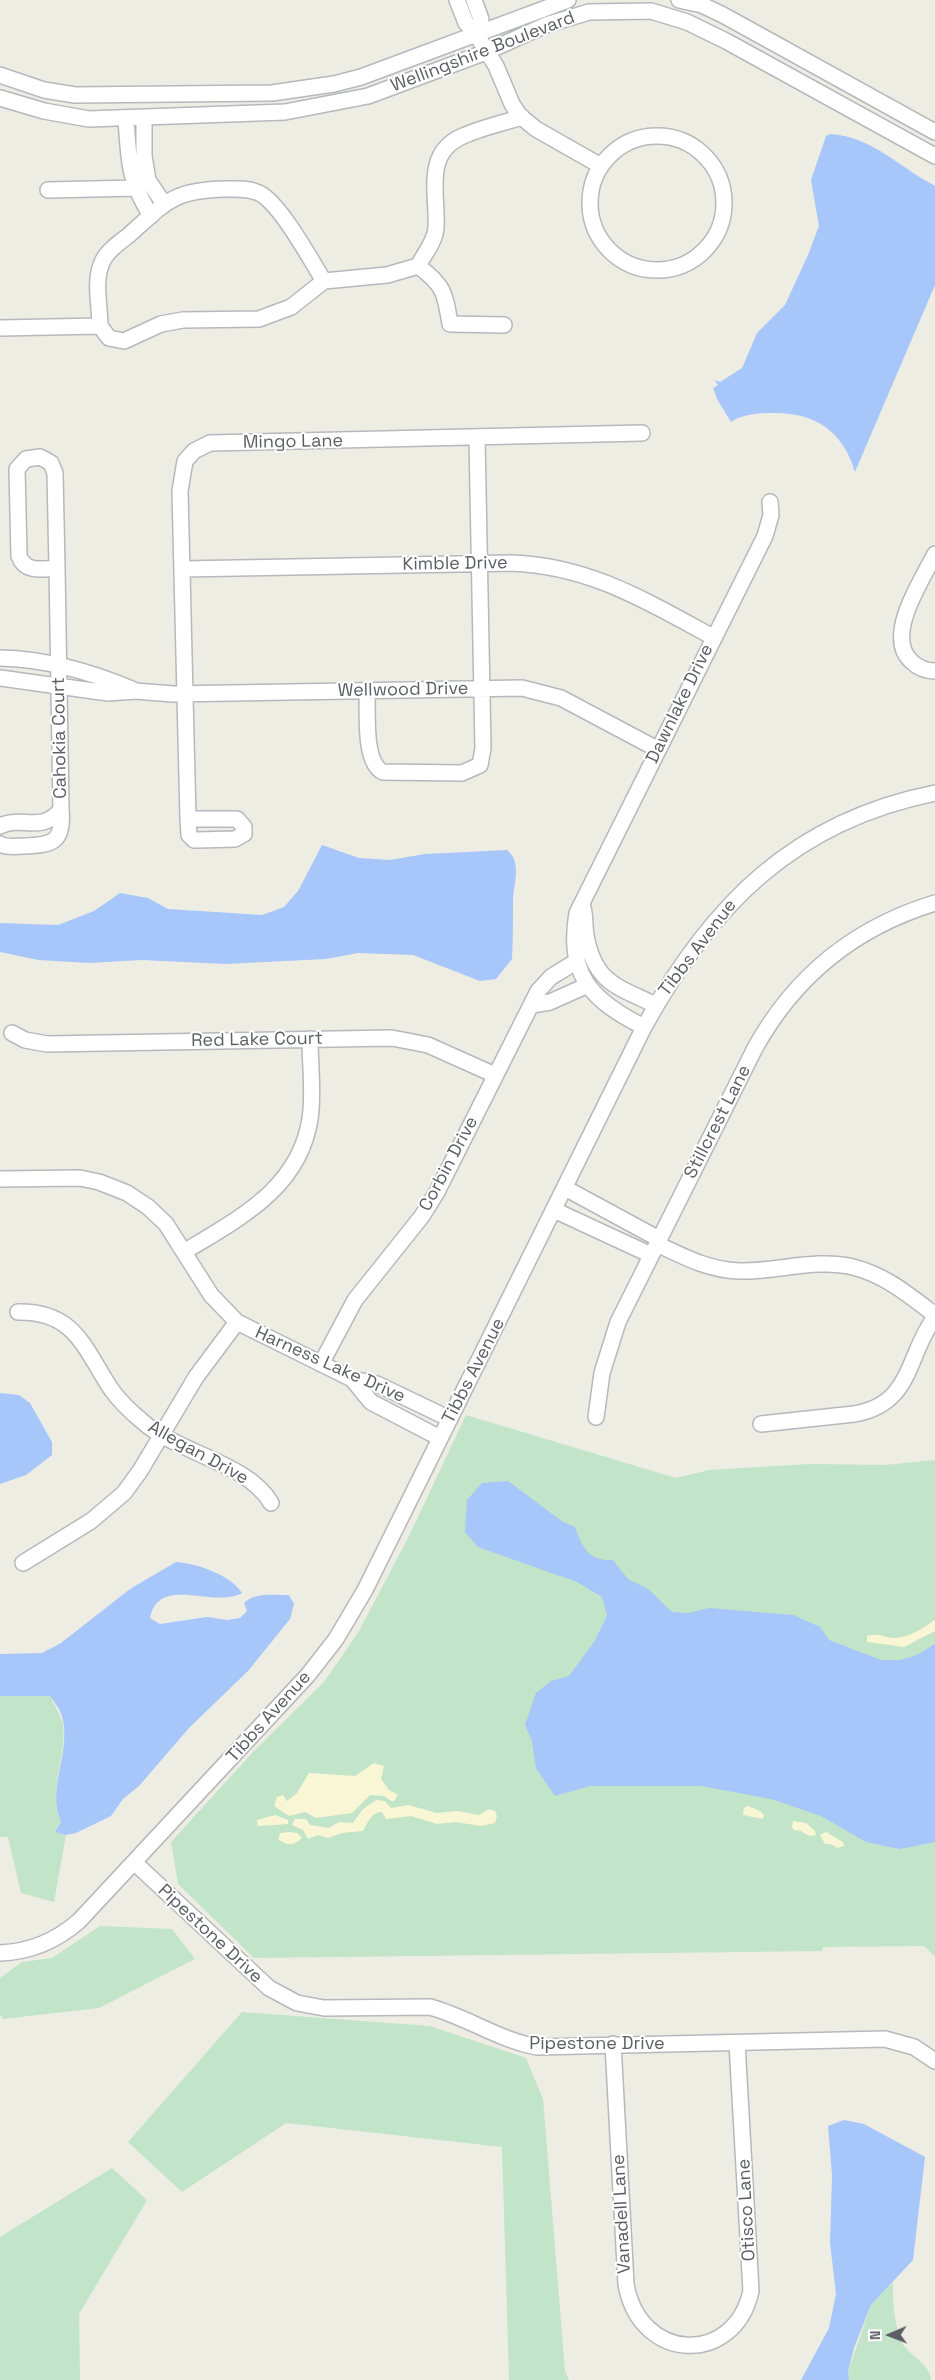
<!DOCTYPE html>
<html>
<head>
<meta charset="utf-8">
<style>
	body { margin:0 }
	#map { position:relative; width:935px; height:2380px; overflow:hidden; background:#edede4; font-family:"Space Grotesk",sans-serif }
	canvas { display:block }
	.north { position:absolute; left:865px; top:2310px; width:50px; height:50px; -webkit-text-stroke:4px #fff; paint-order:stroke; rotate:269deg; font-size:14px; font-weight:700; line-height:20px; text-align:center; color:#5c5e63 }
	.north::after { content:''; display:block; margin:auto; width:18px; height:22px; background:#5c5e63; clip-path:polygon(50% 0,100% 100%,50% 72%,0 100%) }
</style>
</head>
<body>
<div id="map">
<canvas width="935" height="2380"></canvas>
<div class="north">N</div>
</div>
<script>
const ctx = document.querySelector('canvas').getContext('2d');
ctx.lineJoin = 'round';
function fillPath(path, color) { ctx.fillStyle = color; ctx.fill(path, 'evenodd'); }
function stroke(path, color, width, dash) { ctx.strokeStyle = color; ctx.lineWidth = width; ctx.lineCap = dash ? 'butt' : 'round'; ctx.setLineDash(dash || []); ctx.stroke(path); }
function label(font, color, halo, rows, align = 'center') {
  ctx.font = font + ' "Space Grotesk",sans-serif'; ctx.lineWidth = 4; ctx.setLineDash([]); ctx.textBaseline = 'middle'; ctx.strokeStyle = halo; ctx.fillStyle = color; for (const [text, x, y, turn = 0] of rows) {
    ctx.save(); ctx.translate(x, y); ctx.rotate((+turn || 0) * Math.PI / 180); ctx.textAlign = isNaN(turn) ? turn : align; if (halo) ctx.strokeText(text, 0, 0); ctx.fillText(text, 0, 0); ctx.restore();
  }
}
fillPath(new Path2D(`
	M466 1415 676 1478 709 1470 811 1464 884 1465 935 1460V1957L924 1946 823 1947 822 1951 254 1958 178 1884 171 1842 254 1751 324 1682 338 1662 359 1631 409 1536Z
	M0 1695 50 1696C54 1705 61 1715 63 1725 67 1757 47 1792 61 1822L56 1831 66 1835 54 1902 21 1893 8 1837H0Z
	M100 1926 172 1929 195 1959 99 2008 3 2019 0 2014V1978L22 1962 52 1958Z
	M242 2012 430 2026 526 2058 543 2099 565 2371 569 2380H509L502 2147 286 2123 182 2192 128 2142Z
	M112 2168 147 2200 79 2314 80 2380H0V2237Z
	M893 2282C892 2295 895 2337 905 2347 915 2359 929 2364 931 2380H849L848 2372 871 2305Z`), '#c2e4c8');
fillPath(new Path2D(`
	M935 1620V1631L904 1647 867 1642V1636C877 1632 885 1638 895 1638 910 1637 923 1628 935 1620Z
	M374 1763 384 1766 381 1779 389 1790 398 1795 393 1802 384 1796 370 1795 352 1813 316 1818 305 1812 289 1816 274 1806 277 1797 283 1795 287 1801 297 1793 309 1773 355 1776Z
	M376 1800 385 1801 391 1808 408 1805 437 1813 457 1811 479 1815 489 1809 495 1811 497 1816 495 1823 481 1826 455 1822 437 1824 411 1816 386 1819 382 1812C372 1811 367 1824 363 1831L342 1833 328 1838 318 1835 308 1839 303 1830 292 1825 295 1819H306L310 1825 329 1828 339 1822 353 1823 363 1809Z
	M748 1806 760 1811 764 1815 763 1819 743 1815 744 1808Z
	M275 1815 288 1820V1824L258 1826 257 1820Z
	M793 1821 806 1823 815 1831 816 1835 809 1836 801 1831 794 1830 792 1827Z
	M290 1832 297 1833 302 1838C294 1846 287 1846 278 1839L280 1833Z
	M826 1832 843 1842 844 1846 837 1848 831 1844H825L820 1835Z`), '#f8f6d4');
fillPath(new Path2D(`
	M830 134C873 137 899 167 935 186V285L855 472C843 431 815 412 772 413 759 413 742 414 731 422L717 399 713 388 718 385 714 380 720 382 742 368 757 333 785 305 808 255 819 226 811 180 826 136Z
	M322 845 359 858 390 860 425 854 507 850C509 852 513 856 514 859 519 874 513 887 513 901 513 921 513 940 512 959L496 979 480 981 413 955 358 953 326 959 225 964 142 960 89 963 38 960 0 952V923L58 925 94 911 120 893 148 898 168 909 262 915 284 907 298 891Z
	M0 1393 19 1395 30 1403 52 1442V1455L26 1475 0 1484Z
	M508 1481 563 1522 575 1527C583 1548 588 1561 613 1560L628 1579 648 1589 672 1612 688 1613 709 1608 793 1615 820 1627 829 1640 881 1660H900L917 1655 935 1644V1842L900 1849 866 1842 821 1816 771 1799 701 1786H590L555 1796 536 1768 532 1741 525 1725 536 1693 551 1681 569 1676 594 1642 607 1616 602 1597 577 1582 478 1547 465 1532 467 1500 482 1483Z
	M176 1562C196 1563 231 1575 242 1593 214 1609 159 1574 150 1618L160 1624 207 1617 227 1620 240 1618 247 1611 244 1603C254 1592 275 1595 289 1595L294 1604 290 1619 248 1671 189 1728 139 1786 123 1799 111 1816 76 1833 66 1835 55 1832 61 1822C46 1788 72 1752 62 1716 60 1709 54 1702 50 1696H0V1654L42 1653 61 1643 130 1589Z
	M844 2120 864 2124 925 2157 913 2260 871 2305 854 2348 848 2372 849 2380H801L829 2328 836 2294 830 2243 832 2175 828 2126Z`), '#a7c6fa');
const minor = new Path2D(`
	M457 0 466 23 476 34 496 66 512 104 520 116 536 129 601 166
	M474 0 481 19 476 34
	M679 0 702 5 723 15 935 132
	M0 75 44 90 75 95 272 93 334 84 361 77 568 0
	M0 98 44 111 89 119 285 112 368 96 486 52 546 25 589 12 651 11 687 22 726 41 935 156
	M126 119C129 161 128 179 151 216
	M144 119V156L148 180 164 204
	M590 203a67 67 0 1 1 134 0a67 67 0 1 1-134 0Z
	M48 190 136 188
	M418 266C444 285 445 293 450 324L504 325
	M100 326 109 338 124 341 161 324 183 320 259 319 291 307 324 281 387 275 418 266C424 254 435 242 436 228 438 194 423 153 463 136 481 128 503 123 522 117
	M100 326C100 307 94 283 101 265 105 252 119 243 129 235 166 202 173 190 225 189 236 189 248 188 259 193 280 203 310 259 324 281
	M0 328 100 326
	M40 457 51 463 55 473 57 568C42 569 25 573 19 556L17 469 26 459Z
	M935 554C922 580 884 636 911 661 918 668 925 671 935 671
	M57 568 61 810
	M182 569 512 563C590 566 646 601 713 637
	M0 658C45 659 92 672 134 690
	M0 678 108 693 135 691 173 694 522 688 561 698 657 749
	M367 691C368 712 363 762 383 772L462 773 480 765 483 748 477 439
	M188 819H237L244 827V834L235 839 198 840H194L189 835 188 819 180 491 185 461 194 451 210 443 642 433
	M0 826C23 815 40 834 61 810 64 842 53 845 24 846 16 846 7 848 0 844
	M582 904C586 915 584 924 586 935 594 982 617 987 656 1005
	M532 1005 550 1002 588 985
	M644 1027C592 1001 566 975 577 913L765 536 771 515 770 502
	M12 1033 25 1040 47 1044 392 1038 428 1045 495 1075
	M0 1179 80 1178 99 1182 127 1193 148 1207 166 1224 211 1295 237 1322 352 1379 377 1384 450 1419
	M565 1188 659 1239
	M554 1210 651 1255
	M657 1244C684 1257 709 1270 739 1271 778 1272 815 1258 853 1267 885 1275 909 1295 935 1315
	M184 1252C239 1218 299 1189 310 1119 314 1093 310 1065 310 1039
	M18 1312C75 1311 84 1348 111 1389 120 1402 131 1412 143 1422 178 1453 248 1463 271 1503
	M321 1364 355 1300 422 1216 437 1192 538 991 551 977 577 961
	M352 1379 371 1402 440 1438
	M596 1417 602 1373 618 1322 755 1048C795 976 856 927 935 903
	M761 1424 854 1414C913 1404 906 1356 935 1317
	M23 1563 91 1521 124 1493 140 1471 196 1377 237 1322
	M135 1863 269 1988 297 2003 324 2008 430 2007C467 2017 499 2040 537 2047L885 2039 914 2047 935 2061
	M0 1953C30 1952 56 1941 79 1921L308 1675 336 1639 365 1590 644 1027C711 905 794 821 935 793
	M613 2044 626 2284C639 2362 734 2367 751 2291L737 2043`);
stroke(minor, '#b6b8bd', 18);
stroke(minor, '#fff', 15);
label('18px', '#5c5e63', '#fff', [
	["Wellingshire Boulevard",483,52,-21],
	["Mingo Lane",293,442,-1],
	["Kimble Drive",455,564,-1],
	["Wellwood Drive",403,690,-1],
	["Dawnlake Drive",680,704,-64],
	["Cahokia Court",60,738,-91],
	["Tibbs Avenue",698,948,-53],
	["Red Lake Court",257,1040,-1],
	["Stillcrest Lane",718,1122,-63],
	["Corbin Drive",449,1164,-62],
	["Harness Lake Drive",330,1365,24],
	["Tibbs Avenue",474,1371,-63],
	["Allegan Drive",198,1453,29],
	["Tibbs Avenue",269,1717,-48],
	["Pipestone Drive",210,1934,43],
	["Pipestone Drive",597,2044],
	["Otisco Lane",747,2210,-93],
	["Vanadell Lane",622,2214,-93]
]);
</script>
</body>
</html>
